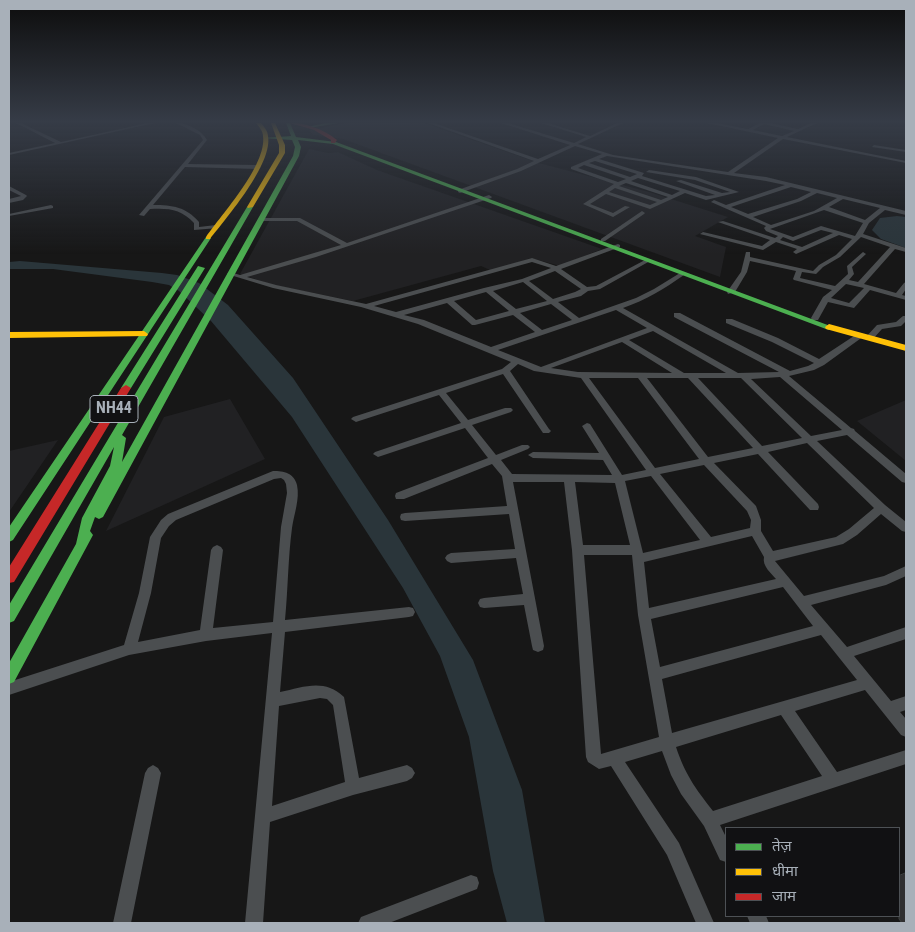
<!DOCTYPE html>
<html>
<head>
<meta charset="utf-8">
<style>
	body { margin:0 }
	#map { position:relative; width:915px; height:932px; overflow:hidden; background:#171717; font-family:"Roboto Condensed","Noto Sans Devanagari",sans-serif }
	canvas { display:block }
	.frame { position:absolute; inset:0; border:10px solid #a8b0b9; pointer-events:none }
	.legend { position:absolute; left:725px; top:827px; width:175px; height:90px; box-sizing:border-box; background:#111113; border:1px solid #4d5155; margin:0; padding:6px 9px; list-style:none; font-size:15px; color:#a8b0b9 }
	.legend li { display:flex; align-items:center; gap:10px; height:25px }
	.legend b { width:25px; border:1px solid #4d5155 }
</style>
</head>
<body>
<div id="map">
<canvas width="915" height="932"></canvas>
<div class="frame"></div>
<ul class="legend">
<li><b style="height:6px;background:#4caf50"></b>तेज़</li>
<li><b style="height:6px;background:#ffc107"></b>धीमा</li>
<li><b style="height:6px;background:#c62828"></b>जाम</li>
</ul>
</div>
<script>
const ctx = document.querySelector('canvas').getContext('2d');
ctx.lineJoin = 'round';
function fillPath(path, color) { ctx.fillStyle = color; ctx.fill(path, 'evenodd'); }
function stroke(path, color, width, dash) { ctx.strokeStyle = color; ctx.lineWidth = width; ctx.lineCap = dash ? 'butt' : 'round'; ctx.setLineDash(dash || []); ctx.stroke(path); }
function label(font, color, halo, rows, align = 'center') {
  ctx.font = font + ' "Roboto Condensed",sans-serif'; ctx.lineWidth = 5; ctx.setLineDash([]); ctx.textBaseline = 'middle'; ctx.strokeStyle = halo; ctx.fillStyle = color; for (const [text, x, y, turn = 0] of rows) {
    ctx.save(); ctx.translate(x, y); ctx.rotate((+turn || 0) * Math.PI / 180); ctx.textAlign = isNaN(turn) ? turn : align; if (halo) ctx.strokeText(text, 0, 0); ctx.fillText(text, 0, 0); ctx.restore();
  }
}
fillPath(new Path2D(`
	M347 123H424L539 163 649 192 728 217 695 236 726 247 720 277 343 139 313 135 309 130Z
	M309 149 329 153 338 152 377 170 602 249 560 266 531 258 492 271 481 266 353 301 273 285 240 274Z
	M230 399 265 459 106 531 164 417Z
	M906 400V461L857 421Z
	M58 440 9 512V451Z`), '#212123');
fillPath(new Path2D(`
	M897 216 906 217V248L881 239 872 230 880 218Z
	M20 261 162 273 177 275 199 283 228 305 293 378 388 520 473 660 522 790 545 923H507L493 871 469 737 440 656 403 588 292 417 211 321 179 291 169 285 152 282 53 269H9V262Z`), '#2a353a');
const building = new Path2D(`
	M906 873V923H902L899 919V876Z`);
fillPath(building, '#303031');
stroke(building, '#3f4243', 1);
fillPath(new Path2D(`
	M16 123H21L61 142 147 123H155L9 155V153L55 143Z
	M176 123C187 123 202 130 207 140L188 164 258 165 261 167 258 169 185 167 153 205C173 205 186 207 199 222V227L216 225 219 227 218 228 194 230V223C181 209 169 208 150 209L144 216 139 215 203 140 200 135Z
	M375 123H410L408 124Z
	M428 123H434L538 159 570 145 501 123H508L574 143 586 137 541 123H548L590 136 617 123H623L578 144 613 155 728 172 778 138 707 123H716L748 129 760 123H770L798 129 811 123H817L787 137 906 161V163L783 139 734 173 766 177 906 211V215L885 210 869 223 863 234 906 248V252L895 249 864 284 896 293 904 283 906 282V289L902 295 906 296V300L870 290 854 308 828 302 818 320H812L811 318 823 297 832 290 794 280 793 279 796 271 750 261 747 272 735 292 728 294 727 292 741 272 746 252H750V257L813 271 819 265 836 255 852 239 839 235 796 254 793 252 797 249 776 242 763 250 700 234 703 232 762 246 770 240 718 222 723 221 775 238 778 236 766 231 764 228 766 226 711 202 714 200 726 205 785 185 766 181 607 156 599 159 644 173 642 176 706 196 715 195 676 181 681 180 722 193 730 192 695 180 646 172 649 170 696 177 739 192 706 200 685 193 650 209 606 194 590 204 613 213 625 206 630 207 613 217 583 204 614 184 571 169V167L602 154 575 146 521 171 460 193 458 192V190L517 169 534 161ZM764 124 794 131 782 136 753 130ZM595 161 637 174 630 177 589 163ZM584 165 626 179 618 182 578 168ZM638 178 680 191 672 195 631 181ZM626 183 668 197 661 200 619 186ZM791 187 811 192 797 199 748 214 731 207ZM615 188 657 202 650 205 609 192ZM817 193 837 198 814 211 771 225 753 217 801 201ZM843 199 880 208 865 220 829 207ZM824 210 863 223 855 236 821 226 793 237 770 229ZM821 230 833 233 802 247 780 240 783 237 793 241ZM861 237 890 247 858 282 849 280 854 274 852 267 866 254 863 252 847 266 848 274 835 286 800 278 802 272 816 274 823 267 840 257ZM846 284 864 288 849 303 831 298Z
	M874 145 906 150V152L872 147Z
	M9 186 26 195 27 196 23 200 9 203V199L21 196 9 190Z
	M489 195 492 197 491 198 316 257 247 277 276 285 366 304 532 258 556 266 618 244 620 245V247L561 269 587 287 596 286 645 260 650 261 600 289 588 291 581 296 558 302 579 318 636 298 654 289 680 273H684V275C664 289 646 300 623 308L738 373 779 372 674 317V313H680L790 371 808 366 814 363 772 342 726 323V319H732L778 338 819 359 857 334H863L864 336 824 365 814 370 789 376 851 428 854 429 855 431 906 474V483L902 482 847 435 817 441 885 505 906 522V532L902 531 881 514 857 535 843 544 775 561 804 596 884 576 906 566V576L886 585 811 605 847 647 906 627V639L854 656 891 701 906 696V710L900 712 906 719V737L901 735 865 690 795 711 837 772 906 750V764L720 825 726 837V862L720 860 704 826 681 794 671 775 662 751 625 762 679 843 714 923H696L667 855 611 766 599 769 588 762 586 757 572 550 564 482H513L544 646 543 650 538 652 533 650 532 646 524 605 484 608 480 607 478 603 480 599 484 598 523 594 516 558 451 563 447 561 445 558 447 555 451 553 515 549 509 514 405 521 401 520 400 517 401 514 405 513 507 506 502 476 492 464 404 499H396L395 496 396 493 488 458 465 428 378 457 373 454 375 452 461 423 439 395 359 421 356 422 351 419 353 417 502 369 511 362 418 324 361 307 273 288 227 274 230 272 240 275 341 245 297 221H261L258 219 259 218H300L347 243ZM532 262 551 268 522 279 484 288 396 312 374 306ZM555 271 581 289 575 292 553 299 529 281ZM523 282 547 301 516 309 493 291ZM486 292 509 311 476 320 454 301ZM447 303 472 325H475L513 315 535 332 491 347 424 320 404 315ZM551 304 572 320 542 330 520 313ZM616 310 647 328 541 367 498 350ZM653 331 726 373H684L629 340ZM622 342 672 373 578 372 551 368ZM518 364 534 371 581 378 646 470 622 475 590 424 587 423 582 426 599 453 533 452 528 455 533 458 603 460 612 475 512 474 501 460 528 449 530 447 528 445H522L496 455 472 425 511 412 513 410 511 408H505L468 420 446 393 503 374 543 433H549L551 431 549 429 510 371ZM780 377 842 430 811 436 751 379ZM589 378H638L699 459 655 468ZM647 378H688L753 448 708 457ZM698 378H741L802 438 762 446ZM807 443 874 508 849 529 836 537 773 551 761 531V520L756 506 714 463 758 454 810 510H818L819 507 818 504 768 452ZM704 465 747 511 751 520 750 528 711 537 660 474ZM651 476 700 540 643 553 625 481ZM575 482 615 483 630 545H583ZM752 536 764 557C762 566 771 573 776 579L649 608 644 562ZM584 555H632L638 615 659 737 601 754ZM783 587 813 626 660 667 651 619ZM821 635 857 680 672 733 662 679ZM781 715 822 776 713 811C695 788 685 774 676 747Z
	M51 205 53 206V208L9 216V214Z
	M642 211 645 213 644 214 605 241H601V239Z
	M903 316H906V321L901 326 882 329 872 340H866L865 338 877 325 896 322Z
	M273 471C284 471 294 473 297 485 300 499 294 514 292 528 288 558 288 590 285 620L409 607 413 608 415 612 413 616 409 617 285 632 280 692C304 687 324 678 344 697L359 778 407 765 412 768 415 773 412 778 407 781 353 795 270 822 263 923H245L272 633 206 641 129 655 9 695V682L124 645 139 593 150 537 161 520 168 514ZM281 478 284 480 286 484 287 493 281 527 273 622 213 628 223 550 221 547 217 545 213 547 211 550 200 630 138 642 151 593 161 538 169 526 176 520 274 479ZM320 698 327 699 333 705 345 782 272 806 279 706Z
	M153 765 158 768 161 773 131 923H113L145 773 148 768Z
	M471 875 477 877 479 883 477 889 389 923H358L361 917Z
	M747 916H766L769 923H750Z`), '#4b4e50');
fillPath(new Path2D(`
	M286 123H290L296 137 336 142 833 327 829 330 826 329 333 144 298 140 301 147 299 156 103 517 99 519 95 517 90 531 93 535 14 682 9 684V663L76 544 82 518 110 466 114 447 14 621 9 623V605L247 207 252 206 253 207 122 435 126 438 122 462 293 156 295 147 292 140 263 138 291 136Z
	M326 123H338L309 128 307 127Z
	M206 237 211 238 13 540 9 542V527Z
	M198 266 205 268 131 388 126 391 123 390 121 388Z`), '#4caf50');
fillPath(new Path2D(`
	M256 123H261C264 127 268 131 268 136 273 164 227 217 210 239H206V237C222 214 267 165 263 136 263 131 259 127 256 123Z
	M271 123H275L285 145V153L253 207 248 208 247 207 279 153V145Z
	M829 324 906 345V351L826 329 825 327Z
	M144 331 148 334 147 336 9 338V332Z`), '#ffc107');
fillPath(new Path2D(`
	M290 123C307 123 323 129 337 140L335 143H331V140L314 130Z
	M126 385 131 388 14 582 9 583V567L121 388Z`), '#c62828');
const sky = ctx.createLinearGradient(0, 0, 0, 254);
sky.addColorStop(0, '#0d0d0d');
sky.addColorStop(0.48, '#363c47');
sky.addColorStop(1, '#363c4700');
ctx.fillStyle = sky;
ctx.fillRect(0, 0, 915, 254);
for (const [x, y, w] of [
	[114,409,48]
]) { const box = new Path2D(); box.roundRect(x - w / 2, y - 13.5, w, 27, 4); ctx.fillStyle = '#111113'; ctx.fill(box); stroke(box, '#a8b0b9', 1); }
label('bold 16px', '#a8b0b9', null, [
	["NH44",114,409]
]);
</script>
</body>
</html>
